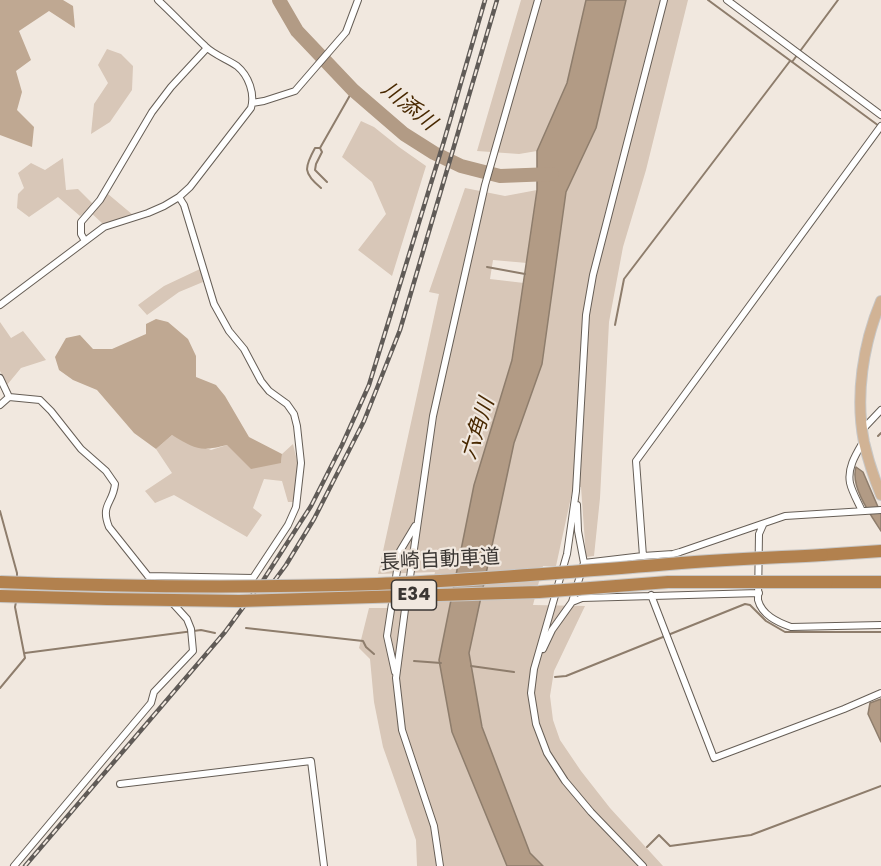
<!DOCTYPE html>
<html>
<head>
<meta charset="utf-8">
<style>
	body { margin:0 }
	canvas { display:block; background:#f1e8df }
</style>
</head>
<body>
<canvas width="881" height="866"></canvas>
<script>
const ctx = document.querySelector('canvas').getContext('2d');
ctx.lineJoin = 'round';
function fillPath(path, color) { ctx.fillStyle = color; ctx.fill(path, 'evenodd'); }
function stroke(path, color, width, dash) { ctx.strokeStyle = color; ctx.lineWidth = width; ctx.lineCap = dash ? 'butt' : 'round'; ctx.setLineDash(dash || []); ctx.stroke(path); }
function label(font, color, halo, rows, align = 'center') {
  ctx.font = font + ' Poppins,"Noto Sans JP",sans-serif'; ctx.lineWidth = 4.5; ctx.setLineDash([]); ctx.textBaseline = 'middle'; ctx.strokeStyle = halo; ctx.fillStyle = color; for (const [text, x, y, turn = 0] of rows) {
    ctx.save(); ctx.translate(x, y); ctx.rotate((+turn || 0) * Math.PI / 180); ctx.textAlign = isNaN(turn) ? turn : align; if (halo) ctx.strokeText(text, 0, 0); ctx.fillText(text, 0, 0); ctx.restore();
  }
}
fillPath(new Path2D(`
	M521 0H586L567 83 537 151 519 154 477 151Z
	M626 0H688L646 170 623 247 609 322 600 498 594 556 586 557 581 487 573 488 556 566H543L533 605 585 606 554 671 550 696 553 720 560 740 581 771 610 808 663 866H543L530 853 482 727 469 653 514 443 542 364 566 191 596 128Z
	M107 49 121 54 133 66 132 90 110 122 91 134 94 104 108 83 98 65Z
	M361 121 374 127 399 147 426 166 392 276 358 250 386 214 372 182 342 157Z
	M63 158 66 190 78 189 97 208 108 194 133 215 103 224 88 210 80 216 58 197 29 217 17 208 18 194 24 188 18 173 31 163 45 170Z
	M465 188 505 196 537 190 527 263 493 260 490 279 524 283 512 360 474 485 439 660 452 732 507 866H417L416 840 383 747 374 702 370 659 359 648 369 608H426L435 572 378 574 439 294 429 292Z
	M200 269 203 282 179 292 147 315 138 305 164 286Z
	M0 322 11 338 23 331 46 360 21 368 7 385 0 371Z
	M172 435 211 450 227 445 281 463 282 454 293 444 298 465 294 502H288L282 481 264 479 253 508 262 515 247 537 174 495 155 503 145 491 172 473 156 449Z`), '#d8c7b8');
fillPath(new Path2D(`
	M0 0H63L73 6 75 28 49 11 19 31 31 60 16 71 22 92 17 110 34 127 32 147 0 135Z
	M156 319 168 322 188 339 196 356V377L216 385 225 396 249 437 282 454 281 463 251 469 227 445C200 452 195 449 172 435L156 449 134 433 97 390 73 380 59 370 55 357 66 338 80 335 93 349H112L146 334V324Z`), '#bfa892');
const water = new Path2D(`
	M586 0H626L596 128 566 192 542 364 514 443 469 653 482 727 530 853 543 866H507L452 732 439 660 474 485 512 360 537 190V151L567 83Z
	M856 467 863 472 881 514V531C870 514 850 486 856 467Z
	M881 699V742L868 714 870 703Z`);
fillPath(water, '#b29b85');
stroke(water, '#8e7d6c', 1.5);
stroke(new Path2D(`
	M708 0 879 126
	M792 62 838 0
	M320 148 322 152 316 164 315 170 327 182
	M321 188C303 173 304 168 315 148H320L353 90
	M487 267 525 274
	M615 325 624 279 790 61
	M878 436 881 433
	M0 511 17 573V578
	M246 628 363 641 366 647 374 654
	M25 653 201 630 215 633
	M414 661 441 663
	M471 666 514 672
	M555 677 566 676 745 604 750 605 766 621 785 632H881
	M0 688 25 658 15 607 16 602
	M647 847 659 835 670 846 751 835 881 786`), '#8e7d6c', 2);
stroke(new Path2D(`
	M279 0 297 31 353 90 404 134 434 153 461 166 500 176 552 174`), '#b29b85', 14);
const minor = new Path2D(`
	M727 0 881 115
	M252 103 264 101 295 91 346 32 358 0
	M881 126 636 461 643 556 673 554 680 552 785 516 881 510
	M85 241 81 234V222L100 200 152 112 171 87 207 48
	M0 305 104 227 148 213 164 206 179 197 190 187 251 108C255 94 249 76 237 66 227 59 214 55 205 46 189 31 174 15 158 0
	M0 378 9 397
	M9 397 40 400 51 411 81 449 106 471 115 484C113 504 100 504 109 527L148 576 187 619 191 629 193 651 154 692 151 703 14 866
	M0 405 9 397
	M863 429 881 410
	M862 511C858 502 852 492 850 483 847 468 856 454 863 442
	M763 525 759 534 758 600C762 615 777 622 791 627L881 625
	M584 563 643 556
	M148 576 253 578 288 525 296 507 301 463 297 426 294 414 287 404 269 391 261 381 244 349 229 331 214 304 184 205 179 197
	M409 584 433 416 485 185 538 0
	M407 594 396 678 402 730 434 826 440 866
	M651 595 714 758 844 709 881 693
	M572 602 582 598 759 593
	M543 649 552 630 572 602 584 563 578 531 577 505
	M395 672 387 636 400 551 415 526
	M120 784 311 761 324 866
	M643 866 591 812 565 781 547 753 536 724 531 693 534 669 567 554 576 491 586 315 593 275 664 0`);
const primary = new Path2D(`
	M881 301C863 344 855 396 864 442 868 460 874 478 881 495`);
const motorway = new Path2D(`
	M822 555 881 551
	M827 582H881`);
stroke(minor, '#665e56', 8);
stroke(primary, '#c8c7c6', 12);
stroke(motorway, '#c8c7c6', 14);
stroke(minor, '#fff', 6);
stroke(primary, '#d1b395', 10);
stroke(motorway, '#b2814e', 12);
const rail = new Path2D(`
	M266 592 286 565 314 519 364 421 400 330 497 0
	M25 866 225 632 264 579 311 506 342 445 369 385 444 141 485 0`);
stroke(rail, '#605b57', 4.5);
stroke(rail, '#f1e8df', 2, [7]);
const motorwayBridge = new Path2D(`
	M0 582C126 587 251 588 377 584 471 581 565 572 658 565 713 560 767 558 822 555
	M0 596 107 599 239 601 539 592 668 582H827`);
stroke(motorwayBridge, '#c8c7c6', 14, []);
stroke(motorwayBridge, '#b2814e', 12);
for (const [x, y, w] of [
	[414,595,45]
]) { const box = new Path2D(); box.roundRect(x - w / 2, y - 15, w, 30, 4.5); ctx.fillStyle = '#f1e8df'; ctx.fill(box); stroke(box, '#3a3633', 1.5); }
label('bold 18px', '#3a3633', null, [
	["E34",414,595]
]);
label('20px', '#3a3633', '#f1e8df', [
	["長崎自動車道",440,561,-3]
]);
label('italic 21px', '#482800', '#f1e8df', [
	["川添川",408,107,39],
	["六角川",479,429,-72]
]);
</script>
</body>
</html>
